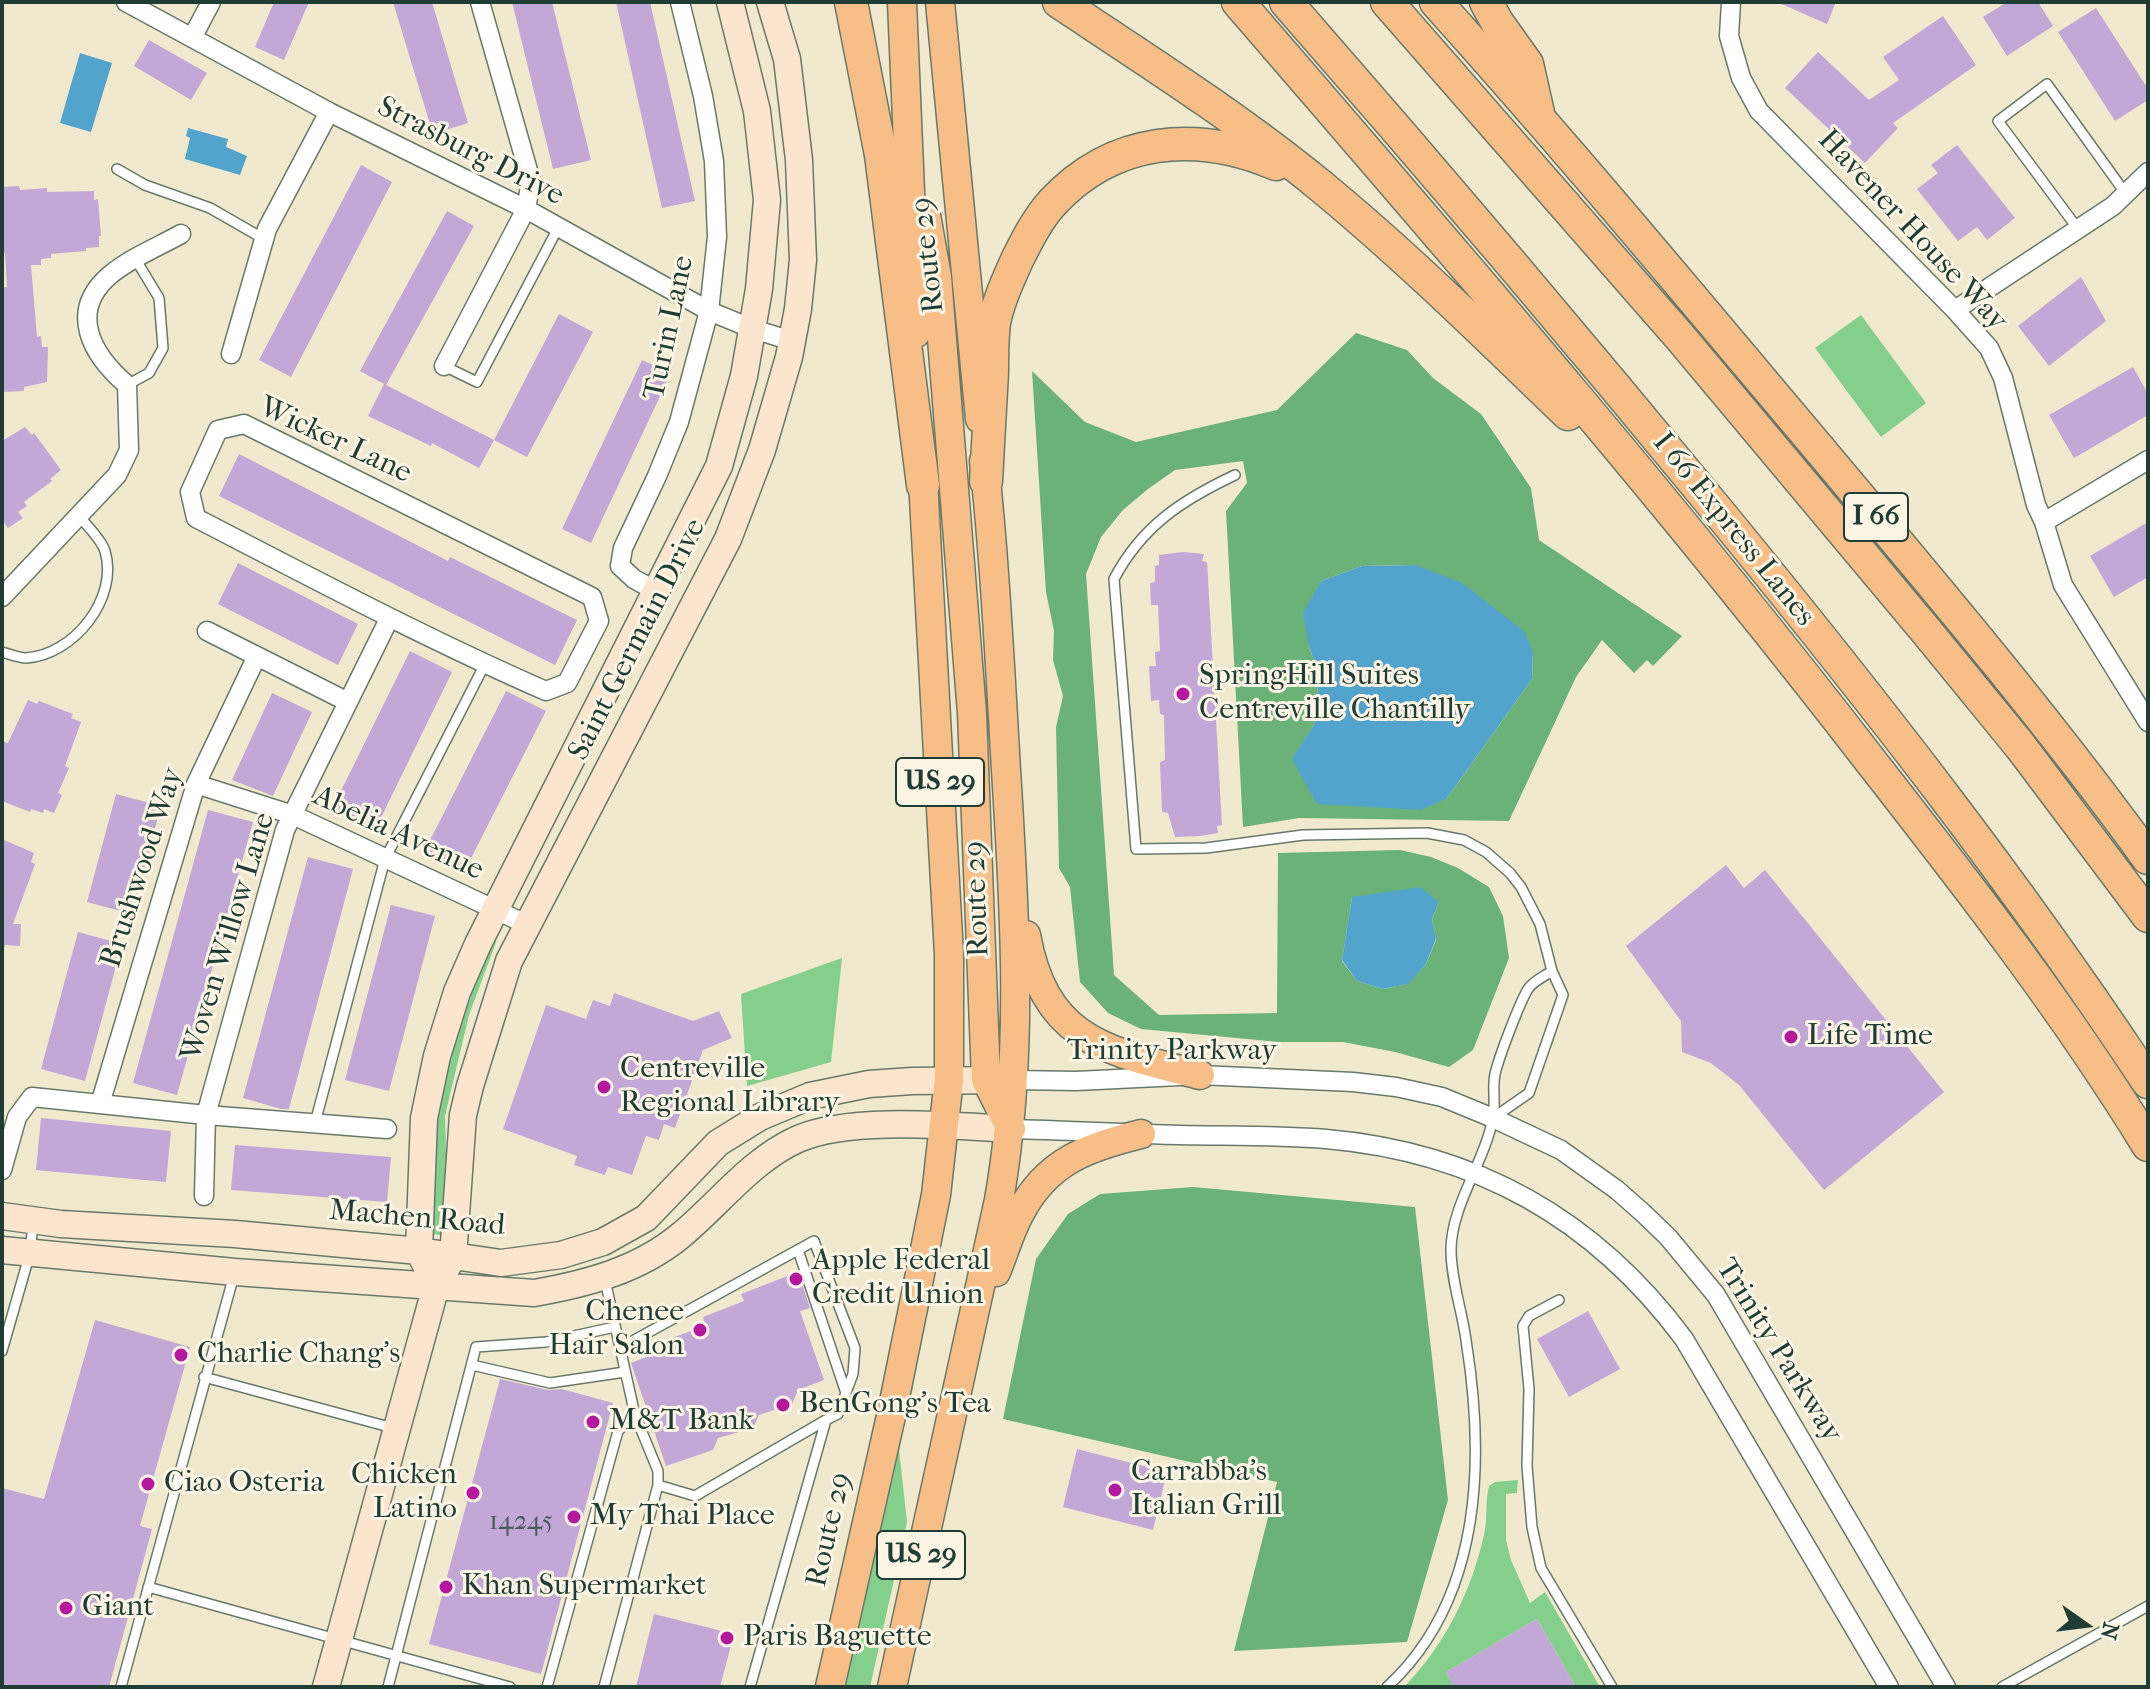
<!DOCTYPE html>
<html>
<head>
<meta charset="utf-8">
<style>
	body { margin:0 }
	#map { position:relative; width:2150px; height:1689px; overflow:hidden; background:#f0e9ce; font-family:"IM FELL French Canon",serif }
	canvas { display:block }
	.frame { position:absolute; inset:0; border:4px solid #1f3d34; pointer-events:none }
	.north { position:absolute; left:2046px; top:1585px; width:80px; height:80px; -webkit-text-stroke:6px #fcf5e5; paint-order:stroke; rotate:104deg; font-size:22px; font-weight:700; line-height:32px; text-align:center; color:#1f3d34 }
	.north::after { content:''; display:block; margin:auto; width:28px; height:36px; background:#1f3d34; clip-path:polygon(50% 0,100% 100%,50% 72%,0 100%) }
</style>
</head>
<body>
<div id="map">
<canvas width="2150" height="1689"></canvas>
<div class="frame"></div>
<div class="north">N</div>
</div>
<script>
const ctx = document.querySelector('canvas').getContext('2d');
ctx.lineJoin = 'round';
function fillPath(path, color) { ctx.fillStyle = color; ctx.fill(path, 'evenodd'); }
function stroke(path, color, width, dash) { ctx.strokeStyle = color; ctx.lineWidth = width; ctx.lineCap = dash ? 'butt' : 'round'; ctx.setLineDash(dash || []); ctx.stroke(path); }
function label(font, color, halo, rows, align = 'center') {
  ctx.font = font + ' "IM FELL French Canon",serif'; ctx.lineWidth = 6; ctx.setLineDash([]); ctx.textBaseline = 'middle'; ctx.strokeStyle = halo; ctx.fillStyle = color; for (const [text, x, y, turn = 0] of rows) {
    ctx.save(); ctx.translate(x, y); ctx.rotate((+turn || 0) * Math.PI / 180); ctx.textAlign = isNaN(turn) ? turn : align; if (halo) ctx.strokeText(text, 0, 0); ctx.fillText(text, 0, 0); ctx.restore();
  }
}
fillPath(new Path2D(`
	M1861 315 1926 403 1881 437 1815 348Z
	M492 940 496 941 495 945 469 1015 445 1116 448 1216 444 1232 440 1235 431 1234C432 1207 432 1180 434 1153 438 1080 461 1006 492 940Z
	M842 958 831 1062 747 1086 741 994Z
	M899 1449 907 1522 870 1687H845Z
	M1518 1480 1517 1493 1506 1494V1540L1511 1560 1530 1603 1545 1592 1600 1687H1576L1537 1619 1446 1672 1454 1687H1404C1445 1645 1471 1592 1484 1535 1488 1519 1485 1501 1489 1486L1495 1482Z`), '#84cf8c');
fillPath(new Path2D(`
	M1356 333 1407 350 1433 378 1481 414 1531 488 1539 540 1682 636 1653 666 1647 660 1634 673 1602 640 1576 677 1509 821 1299 818 1243 827 1226 511 1247 483 1243 461 1175 470 1148 489 1123 510 1101 537 1086 574 1114 975 1159 1015 1277 1013 1278 853 1400 850 1431 857 1458 868 1489 887 1503 916 1509 958 1473 1050 1449 1067 1395 1052 1343 1042H1279L1141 1029 1108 1013 1080 982 1070 887 1059 868 1056 727 1063 696 1053 660 1054 631 1046 592 1032 371 1085 422 1136 442 1277 410ZM1415 565 1533 652 1532 679 1447 798 1293 759 1314 725 1319 676 1309 646 1321 581 1362 566ZM1352 897 1439 902 1432 919 1436 940 1426 964 1407 984 1383 989 1357 981 1342 961Z
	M1193 1187 1415 1207 1448 1500 1407 1642 1234 1651 1277 1482 1003 1419 1036 1259 1068 1214 1100 1194Z`), '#6bb278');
fillPath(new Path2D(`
	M80 53 112 63 91 132 60 123Z
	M188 128 228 139 226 147 247 156 240 175 185 159 190 138 186 136Z
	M1415 565 1462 583 1524 631 1533 652 1532 679 1447 798 1421 810 1317 804 1292 759 1314 725 1319 676 1309 646 1303 613 1321 581 1362 566Z
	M1420 887 1439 902 1432 919 1436 939 1426 964 1408 984 1383 989 1357 981 1342 960 1352 897Z`), '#53a4cd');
fillPath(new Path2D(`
	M274 2H309L284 60 255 47Z
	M393 2H432L468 123 433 134Z
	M512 2H552L591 160 553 169Z
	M616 2H650L695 201 662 208Z
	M1777 2H1836L1827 24Z
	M2007 2H2038L2053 26 2007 56 1983 17Z
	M2096 8 2148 89V100L2115 121 2058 32Z
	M1943 16 1976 65 1893 123 1898 128 1865 163 1785 88 1818 52 1869 100 1899 80 1883 57Z
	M149 40 207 73 191 100 134 66Z
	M1957 145 2015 218 1987 240 1977 227 1958 241 1917 189 1938 173 1931 165Z
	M361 165 392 182 291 377 259 360Z
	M19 186 20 190 47 188V192L94 191V200L98 199 101 236H99V247L86 248V251L51 254V258L41 259V265H31L37 337 41 336 42 347H48L47 382 24 387V391L2 392V287H7L5 253H2V187Z
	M447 211 474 226 386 385 360 371Z
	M2081 277 2106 321 2049 366 2018 326Z
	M559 314 593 332 527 457 494 440Z
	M642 360 671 373 591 543 562 529Z
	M2133 367 2148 394V415L2074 458 2049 415Z
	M384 384 494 440 479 468 432 443 431 446 368 416Z
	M25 427 32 435 34 433 61 470 50 479 52 481 24 502 27 506 18 512 23 518 8 528 4 523 2 525V441Z
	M239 454 448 561 450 557 577 620 555 665 219 496Z
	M2148 522V577L2114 597 2090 556Z
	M1183 552 1204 554 1202 561 1207 562 1222 825 1217 826 1218 833 1200 836 1175 837 1168 813 1162 812 1160 762 1165 760 1164 715 1160 714 1159 700 1151 701 1149 666H1156L1155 652 1160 651 1158 605H1151L1150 583 1155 582V566L1159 565V555Z
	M238 563 358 624 338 665 218 604Z
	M410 651 452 672 375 830 332 809Z
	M506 691 546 711 464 872 424 852Z
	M272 693 312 712 273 796 232 780Z
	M28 700 37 704 39 701 73 714 71 718 81 722 65 766 69 768 58 793 62 795 54 813 44 809 43 813 31 809 30 812 2 801V741L8 743Z
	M116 794 161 806 132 914 87 902Z
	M208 810 253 822 177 1095 133 1083Z
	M2 839 34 853 31 862 35 864 13 924H21L20 946 5 945 4 948Z
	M308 857 353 869 289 1109H281L243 1098Z
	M1726 865 1744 888 1765 870 1944 1092 1824 1190 1739 1085 1711 1063 1682 1052 1681 1021 1626 946Z
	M391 905 435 916 389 1091 345 1080Z
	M78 932 122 944 85 1081 41 1069Z
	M614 993 693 1021 719 1011 732 1038 703 1050 675 1128 664 1124 659 1140 646 1136 632 1175 608 1167 605 1175 574 1165 577 1156 503 1129 546 1005 586 1019 593 1000 610 1006Z
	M41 1118 171 1131 166 1182 36 1170Z
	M235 1145 391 1157 387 1202 231 1190Z
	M798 1272 810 1308 800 1311 824 1380 798 1390 792 1404 759 1415 753 1428 718 1438 713 1450 666 1466 631 1363 666 1349V1340L705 1326 703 1317 744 1301 741 1294Z
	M1588 1311 1620 1369 1569 1397 1537 1339Z
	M95 1320 190 1347 140 1526 152 1529 109 1687H2V1488L44 1499Z
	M500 1379 548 1390 562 1389 613 1403 541 1674 429 1644Z
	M1077 1449 1167 1472 1153 1530 1063 1507Z
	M654 1614 734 1634 720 1687H636Z
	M1537 1619 1576 1687H1454L1446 1672Z`), '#c2a8d6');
const lane = new Path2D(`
	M117 169 145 185 210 208 264 239
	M2078 229 1998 121 2047 84 2126 194
	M444 366 477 382 558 228
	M127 385 149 373 163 348 159 298 136 260
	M1235 475C1182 500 1142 526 1114 579L1136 849 1206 848 1303 835 1427 833 1464 840 1486 852 1510 873 1521 887 1540 924 1552 971 1563 995 1529 1093 1493 1118
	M2 652C9 654 19 658 26 658 74 655 119 598 105 551 101 539 87 526 79 516
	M315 1123 385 859 485 664
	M798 1250 846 1393
	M1559 1300 1529 1316 1523 1326 1529 1389 1527 1466 1532 1527 1541 1568 1612 1687
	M620 1348 814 1241 855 1348 853 1374 838 1414 826 1420 750 1687
	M2 1351 30 1253 33 1223
	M472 1365 550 1383 625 1372
	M204 1377 393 1428
	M658 1485 695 1496 826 1420
	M148 1587 510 1687
	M121 1687 234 1275
	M388 1687 476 1347 546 1342 615 1327
	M547 1687 618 1431 635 1415
	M604 1687 658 1485V1471L635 1415 605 1280
	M1387 1687C1483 1599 1485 1459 1466 1340 1462 1310 1451 1280 1451 1250 1451 1205 1486 1160 1493 1117 1496 1103 1492 1088 1495 1074 1499 1057 1519 1004 1528 989 1533 981 1545 976 1552 971
	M2002 1687 2148 1606`);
const street = new Path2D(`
	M126 2 329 112 526 209 709 311 753 329 792 341
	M1731 2 1729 36 1741 78 1759 111 1955 310 1989 348 2003 378 2036 505 2044 522 2063 585 2148 722
	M192 38 211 2
	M1955 310 2113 206 2148 172
	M231 354 267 229 329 112
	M444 366 526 209 531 181 480 2
	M244 424 592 597 599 621 567 683 546 691C427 639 312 578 196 518L190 492 218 430Z
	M2044 522 2148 460
	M656 591 634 579 620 566 623 548 657 476 679 422 709 311 717 237 714 161 703 96 680 2
	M2 597 117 475 129 450 127 385C92 355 67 312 110 275 130 258 158 247 181 234
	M207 631 348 702
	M196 784 293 815 528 925
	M1014 1080 1076 1081 1200 1075 1353 1082 1396 1087 1442 1097 1493 1118 1561 1150 1617 1190 1643 1213 1668 1237 1716 1295 1946 1687
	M100 1104 196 784 257 656
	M1011 1129C1067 1130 1124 1134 1180 1135 1229 1136 1277 1135 1326 1139 1476 1152 1594 1218 1684 1339L1889 1687
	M2 1170 17 1117 32 1097 206 1115 387 1129
	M204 1196 206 1115 285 830 389 619`);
const secondary = new Path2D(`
	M2 1216 61 1224 235 1234 419 1251 501 1263 561 1255 603 1242 646 1218 718 1143 760 1117 810 1096 869 1084 912 1081 1006 1080
	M2 1250 235 1272 534 1293C586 1284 639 1270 680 1236 719 1204 751 1160 798 1139 850 1116 953 1126 1011 1129
	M436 1286 419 1251 424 1118 437 1056 457 992 478 944 719 466 744 376 759 289 767 200 757 111 730 2
	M326 1687 436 1286 453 1257 463 1115 470 1086 509 961 728 539 762 450 789 357 798 309 803 260 799 160 787 59 770 2`);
const primary = new Path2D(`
	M902 2 916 333
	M940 2 980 419
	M926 215 937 277 972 713 986 1080 1011 1129
	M1026 935C1045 1042 1108 1051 1200 1075
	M996 1272C1004 1253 1010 1231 1020 1213 1047 1161 1088 1147 1141 1134
	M830 1687 893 1407 936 1195 949 1079V955L922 462
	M892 1687 999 1200C1024 1058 1015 913 1006 770 1000 667 995 563 984 461`);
const highway = new Path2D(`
	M851 2 881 155 923 485
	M1059 2C1148 61 1239 119 1322 187 1408 258 1488 337 1568 414
	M1238 2C1454 252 1671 502 1873 764 1969 887 2066 1011 2148 1145
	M1286 2C1434 171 1579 342 1722 516 1872 699 2017 884 2148 1082
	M1387 2 1680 337 1927 632 2021 747 2148 916
	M1436 2C1570 151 1697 304 1826 457 1936 588 2047 719 2148 858
	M1486 2 1497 22 1527 64 1538 113
	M986 481C988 445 990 408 992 372 992 356 992 339 994 323 998 302 1008 280 1017 260 1027 240 1037 220 1052 203 1113 137 1197 130 1276 164`);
stroke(lane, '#68796a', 12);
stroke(street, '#68796a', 21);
stroke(secondary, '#68796a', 29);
stroke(primary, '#68796a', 31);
stroke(highway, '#68796a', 35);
stroke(lane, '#fff', 9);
stroke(street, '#fff', 18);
stroke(secondary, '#fce5cf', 26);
stroke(primary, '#f7be88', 28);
stroke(highway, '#f7be88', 32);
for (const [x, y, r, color] of [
	[1183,694,8,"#b5179e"],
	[1791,1037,8,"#b5179e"],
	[604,1087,8,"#b5179e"],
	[796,1279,8,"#b5179e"],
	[700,1330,8,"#b5179e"],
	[181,1355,8,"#b5179e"],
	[783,1405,8,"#b5179e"],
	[593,1422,8,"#b5179e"],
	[148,1484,8,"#b5179e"],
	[1115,1490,8,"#b5179e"],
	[473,1493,8,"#b5179e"],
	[574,1517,8,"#b5179e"],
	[446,1587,8,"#b5179e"],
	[66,1608,8,"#b5179e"],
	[727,1638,8,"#b5179e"]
]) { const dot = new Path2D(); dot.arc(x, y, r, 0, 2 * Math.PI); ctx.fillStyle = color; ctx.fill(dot); stroke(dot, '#fcf5e5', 3); }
label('26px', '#48585c', null, [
	["14245",521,1523]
]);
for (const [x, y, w] of [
	[1876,517,64],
	[940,782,88],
	[921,1555,88]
]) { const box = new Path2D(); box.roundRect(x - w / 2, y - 24, w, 48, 6); ctx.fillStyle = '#fcf5e5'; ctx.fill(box); stroke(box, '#1f3d34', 2); }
label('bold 28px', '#1f3d34', null, [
	["I 66",1876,517],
	["US 29",940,782],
	["US 29",921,1555]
]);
label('30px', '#1f3d34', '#fcf5e5', [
	["Strasburg Drive",470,152,27],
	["Havener House Way",1912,231,47],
	["Route 29",929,255,-96],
	["Turin Lane",670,328,-78],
	["Wicker Lane",335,441,25],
	["I 66 Express Lanes",1733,530,51],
	["Saint Germain Drive",638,640,-63],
	["Abelia Avenue",398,834,25],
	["Brushwood Way",143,868,-72],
	["Route 29",978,899,-92],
	["Woven Willow Lane",229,937,-73],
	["Trinity Parkway",1172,1052],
	["Machen Road",417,1219,5],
	["Trinity Parkway",1778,1351,58],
	["Route 29",830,1530,-77]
]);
label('30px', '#1f3d34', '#fcf5e5', [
	["SpringHill Suites",1199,677],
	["Centreville Chantilly",1199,711],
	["Life Time",1807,1037],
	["Centreville",620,1070],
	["Regional Library",620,1104],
	["Apple Federal",812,1262],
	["Credit Union",812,1296],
	["Chenee",684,1313,"right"],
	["Hair Salon",684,1347,"right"],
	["Charlie Chang's",197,1355],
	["BenGong's Tea",799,1405],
	["M&T Bank",609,1422],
	["Carrabba's",1131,1473],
	["Italian Grill",1131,1507],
	["Chicken",457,1476,"right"],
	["Latino",457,1510,"right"],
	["Ciao Osteria",164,1484],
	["My Thai Place",590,1517],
	["Khan Supermarket",462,1587],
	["Giant",82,1608],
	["Paris Baguette",743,1638]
], 'left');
</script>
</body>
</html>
